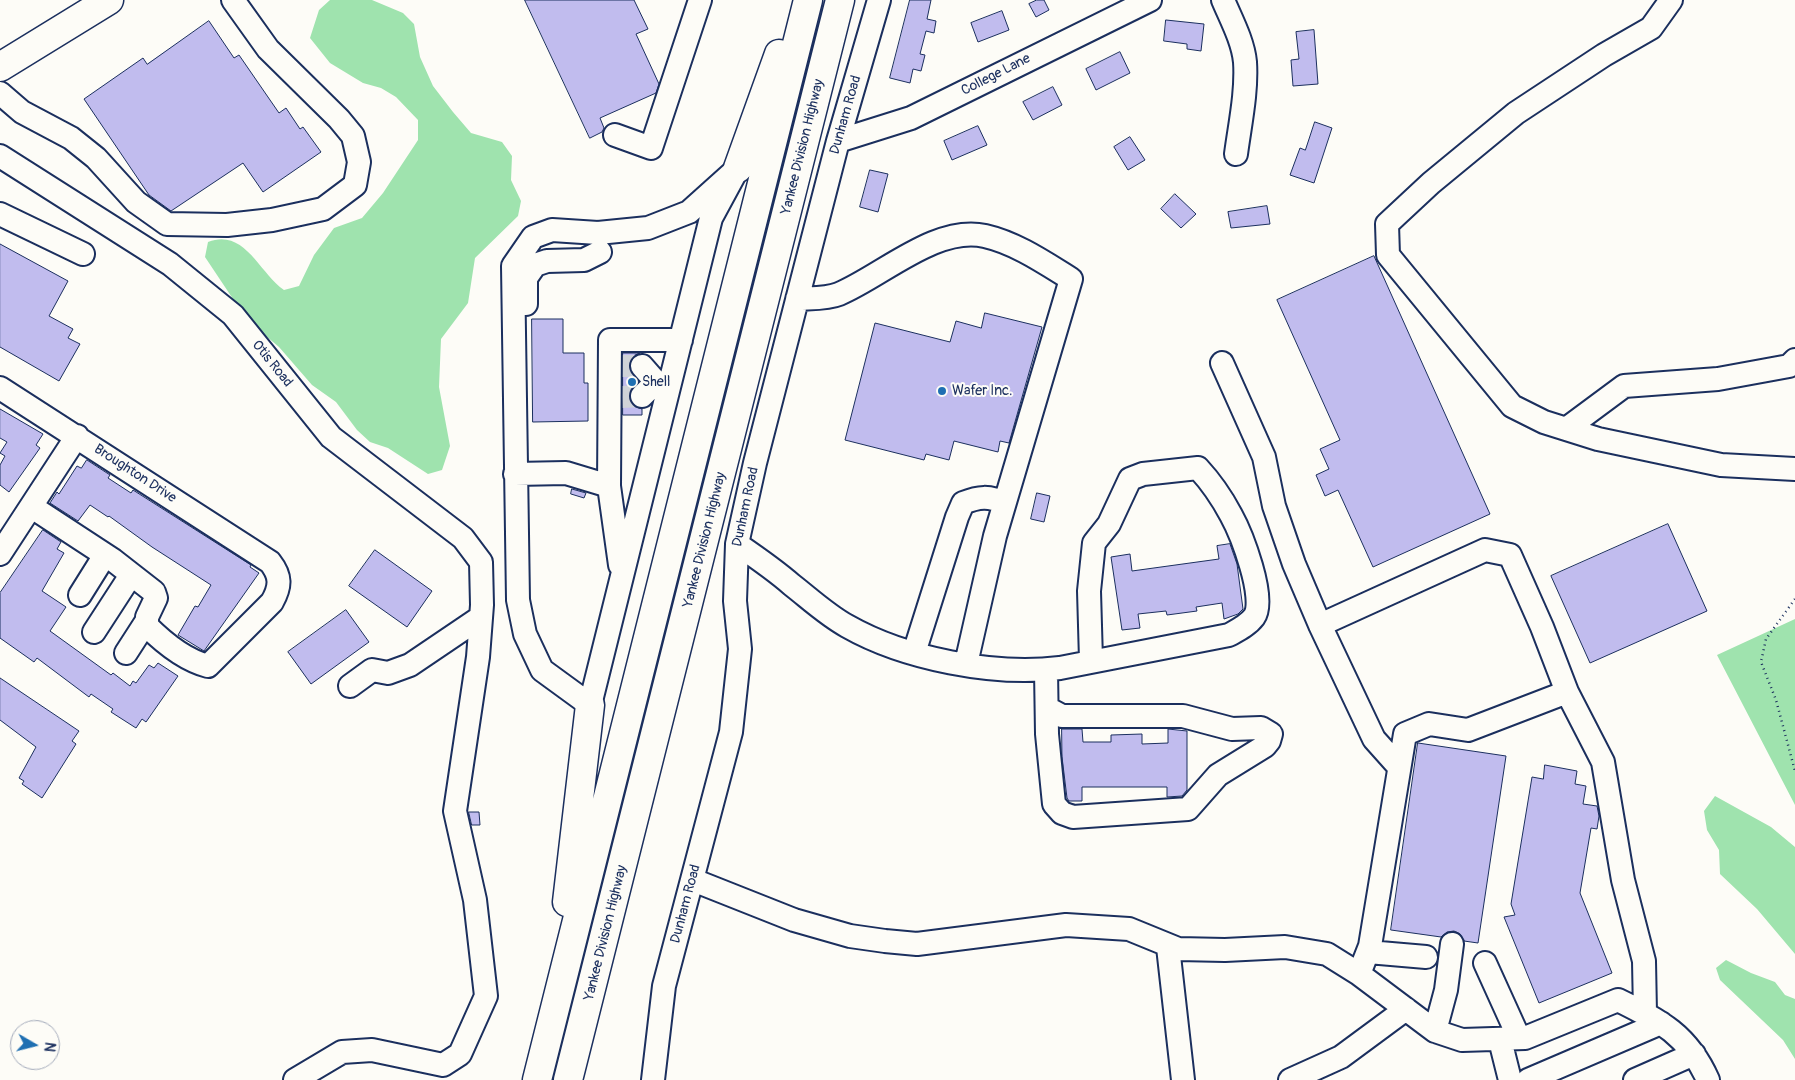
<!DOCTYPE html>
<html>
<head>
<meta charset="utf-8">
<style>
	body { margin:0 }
	#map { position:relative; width:1795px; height:1080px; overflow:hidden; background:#fdfcf7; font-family:Pangolin,sans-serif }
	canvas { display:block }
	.north { position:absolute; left:10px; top:1020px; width:50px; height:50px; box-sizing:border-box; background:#fdfcf7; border:1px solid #a3aaba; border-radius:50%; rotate:98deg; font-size:14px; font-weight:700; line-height:20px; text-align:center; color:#1b2f5e }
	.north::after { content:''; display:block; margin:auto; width:18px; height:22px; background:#1f6fb2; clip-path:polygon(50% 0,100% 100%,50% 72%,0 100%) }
</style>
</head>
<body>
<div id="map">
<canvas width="1795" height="1080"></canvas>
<div class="north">N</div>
</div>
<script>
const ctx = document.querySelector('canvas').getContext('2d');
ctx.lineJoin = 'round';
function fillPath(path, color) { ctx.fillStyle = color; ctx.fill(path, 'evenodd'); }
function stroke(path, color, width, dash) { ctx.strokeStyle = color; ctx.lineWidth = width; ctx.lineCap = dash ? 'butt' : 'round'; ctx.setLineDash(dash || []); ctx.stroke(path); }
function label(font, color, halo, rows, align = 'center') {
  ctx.font = font + ' Pangolin,sans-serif'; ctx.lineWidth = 4; ctx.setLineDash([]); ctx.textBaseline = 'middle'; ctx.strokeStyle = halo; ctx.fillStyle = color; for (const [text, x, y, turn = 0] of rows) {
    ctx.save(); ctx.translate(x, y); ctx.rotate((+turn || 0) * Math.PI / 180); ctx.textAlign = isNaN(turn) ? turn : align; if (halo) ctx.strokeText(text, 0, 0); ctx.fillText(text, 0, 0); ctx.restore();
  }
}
fillPath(new Path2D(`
	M330 0H372L403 13 414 24 420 57 433 86 453 112 471 133 502 142 512 156 511 180 521 201 518 216 475 258 468 303 441 339 439 387 450 446 442 470 428 474 388 448 370 442 357 430 336 402 312 385 279 347 247 320 205 257 208 242C245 228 259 273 284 290L299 286 314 255 334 228 362 218 383 193 418 140V120L396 97 381 88 363 83 330 63 310 38 319 10Z
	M1795 619V805L1717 655Z
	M1715 796 1771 827 1795 847V954L1757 909 1720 874 1719 850 1707 830 1704 811Z
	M1726 960 1751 973 1775 982 1785 995 1795 999V1059L1783 1040 1720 980 1716 968Z`), '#9fe3ae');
const building = new Path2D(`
	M525 0H634L648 29 636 34 659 84 656 93 600 118 604 128 602 132 590 138Z
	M910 0H931L927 19 936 21 934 33 926 31 920 54 925 55 921 71 913 69 910 83 890 78Z
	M1037 0H1044L1049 10 1036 17 1029 4Z
	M1002 11 1009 30 978 42 971 23Z
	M1166 20 1204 24 1201 51 1187 49V44L1164 41Z
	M209 21 234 58 239 55 279 113 286 108 300 129 303 127 321 152 263 192 243 163 171 211 149 195 84 99 143 58 147 64Z
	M1314 30 1318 84 1293 86 1291 60 1299 59 1296 32Z
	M1120 52 1130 73 1096 90 1086 69Z
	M1053 87 1062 105 1033 120 1023 102Z
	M1315 122 1332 128 1314 183 1290 175 1300 148 1305 150Z
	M978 126 987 145 952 160 944 141Z
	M1130 137 1145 160 1128 170 1114 147Z
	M870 170 888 174 878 212 860 207Z
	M1175 194 1196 214 1181 228 1161 209Z
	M1267 206 1270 224 1231 228 1228 212Z
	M0 244 68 281 49 316 73 329 68 338 80 344 59 381 0 347Z
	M1374 256 1490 514 1373 567 1338 490 1325 496 1316 475 1329 469 1320 449 1340 440 1277 300Z
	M985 313 1042 327 1009 443 1000 441 998 452 954 441 949 460 926 454 924 460 845 440 875 323 950 342 956 321 981 328Z
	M532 319H563V353H584V383H588V421L533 422Z
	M623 353H640L633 356 629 362V369L638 381 630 392 629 399 633 406 642 409V415H623Z
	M0 409 43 434 36 445 40 448 9 492 0 485V465L5 456 0 453 7 442 0 438Z
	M87 460 110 475 108 478 131 493 133 490 251 565 250 567 259 573 204 651 178 635 195 606 198 607 211 585 152 547 109 516 108 517 90 505 78 521 50 503 57 492 59 494 77 466 81 468Z
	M572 489 586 493 584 498 571 494Z
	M1037 493 1050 496 1044 522 1031 519Z
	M1668 524 1707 611 1590 663 1551 576Z
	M43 530 61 542 57 549 64 553 42 591 66 607 50 631 111 675 113 673 130 686 133 681 136 683 149 665 154 668 158 663 178 676 146 722 142 719 136 728 111 712 113 709 91 694 89 697 37 658 34 662 0 638V593Z
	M1230 544 1237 564 1243 609 1238 614 1224 619 1222 603 1196 607 1197 611 1167 615 1166 611 1138 614 1140 628 1122 630 1111 557 1130 554 1132 571 1219 559 1217 546Z
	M375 550 432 591 407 627 349 586Z
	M346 610 369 642 311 684 288 652Z
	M0 678 79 731 72 741 76 744 42 798 22 784 24 781 19 778 36 747 0 720Z
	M1062 729H1082L1083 742H1111V735L1142 734V744L1168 743V729L1187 731V790L1182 796 1167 797V787H1082V801H1069L1067 798 1062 757Z
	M1418 743 1506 756 1478 943 1464 941 1460 934 1454 931 1447 932 1441 937 1391 930Z
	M1545 765 1577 771 1575 784 1586 786 1583 804 1597 806 1599 816 1597 829 1591 828 1580 893 1612 973 1539 1003 1504 917 1515 915 1511 904 1532 777 1543 779Z
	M469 812H479L480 825H472Z`);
fillPath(building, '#c1bcee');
stroke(building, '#1b2f5e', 1);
stroke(new Path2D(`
	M622 366H642
	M622 397 642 396`), '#d0d3d8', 22, [22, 11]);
const minor = new Path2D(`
	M1223 0C1231 19 1243 41 1245 62 1247 92 1240 124 1236 154
	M1671 0 1651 28 1604 55 1516 113 1431 183 1387 224 1388 255 1512 406 1544 422 1598 439 1721 465 1795 469
	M0 93 22 112 71 138 96 158 136 202 167 224 227 225 272 220 323 209 355 185 359 162 353 136 339 119 268 49 233 0
	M615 135 651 148 700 0
	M838 141 911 118 1150 0
	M0 156 170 264 233 315 331 437 463 538 481 562 482 605 478 657 455 811 475 900 486 996 460 1054 443 1065 372 1050 342 1052 295 1080
	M738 168 711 218 590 705 542 670 525 634 518 600 513 266 533 237 552 230 598 233 648 228 689 212Z
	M0 214 83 254
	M797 299C810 298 827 299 839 294 882 276 936 225 985 236 1016 243 1045 263 1071 279L995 536 966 664
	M526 304V278L535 265 547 261 584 260 600 252
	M1222 363 1264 457 1274 506 1294 564 1320 625 1374 739 1399 767
	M642 366 656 382 642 396
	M0 388 270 562C281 576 281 586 272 602L208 666C185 660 164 643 147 626V617L156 598 154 592 113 560 32 507
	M1566 429 1624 386 1718 379 1789 366 1795 360
	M515 474 566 473 609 486
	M737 544C756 557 775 570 792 585 810 599 827 615 847 626 905 659 994 676 1060 668L1229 635C1238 630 1248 625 1254 617 1267 599 1241 533 1231 515 1222 498 1211 482 1198 468L1143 474 1130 479 1109 524 1094 543 1089 591 1091 660
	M0 554 77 436
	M620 565 609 486 610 340H681
	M80 595 105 555
	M1320 625 1485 550 1510 555 1542 627 1567 692
	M94 632 131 575
	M126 653 146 622
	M914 653 957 517 963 503C978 497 990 495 1004 504
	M1046 670 1047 734 1054 804 1062 813 1073 817 1188 809 1218 775 1265 746 1269 741 1271 734 1261 728 1232 729 1183 716H1062L1047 708
	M350 686 372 670 388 673 410 665 481 617
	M693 880 794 920 850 936 885 941 917 944 1066 925 1129 929 1178 949 1225 950 1285 947 1327 954 1359 974 1435 1031 1462 1040 1525 1038 1618 1000C1661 1021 1688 1035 1708 1080
	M1168 947 1183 1080
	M1368 952 1426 957
	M1485 963 1519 1038
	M1359 974 1370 946 1405 734 1429 724 1468 730 1567 692 1603 762 1623 880 1644 961 1645 1013
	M1435 1031 1446 990 1452 944
	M1500 1040 1510 1080
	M653 1080 664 986 731 732 740 649 735 601 737 544 755 463 838 141 879 0
	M1290 1080 1341 1057 1406 1009
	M1528 1080 1661 1023
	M1635 1080 1694 1054`);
const major = new Path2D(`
	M0 67 109 0`);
const highway = new Path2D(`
	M738 168 779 54
	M567 902 590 705
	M537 1080 808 0
	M568 1080 840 0`);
stroke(minor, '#1b2f5e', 26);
stroke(major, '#1b2f5e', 31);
stroke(highway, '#1b2f5e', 31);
stroke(new Path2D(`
	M1795 599 1766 639 1761 662 1776 700 1795 771`), '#1b2f5e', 2.5, [1, 4]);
stroke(minor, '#fdfcf7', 22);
stroke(major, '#fdfcf7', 28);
stroke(highway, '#fdfcf7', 28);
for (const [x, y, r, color] of [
	[632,382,5,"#1f6fb2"],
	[942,391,5,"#1f6fb2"]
]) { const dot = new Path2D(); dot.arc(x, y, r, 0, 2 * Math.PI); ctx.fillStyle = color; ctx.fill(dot); stroke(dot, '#fdfcf7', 2); }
label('14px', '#1b2f5e', '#fdfcf7', [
	["College Lane",996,75,-27],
	["Dunham Road",846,115,-74],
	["Yankee Division Highway",803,147,-76],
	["Otis Road",272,364,51],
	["Broughton Drive",135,474,33],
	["Dunham Road",746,507,-78],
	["Yankee Division Highway",705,540,-76],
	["Dunham Road",686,904,-75],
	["Yankee Division Highway",606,933,-76]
]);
label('14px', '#1b2f5e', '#fdfcf7', [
	["Shell",642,382],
	["Wafer Inc.",952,391]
], 'left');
</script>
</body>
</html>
